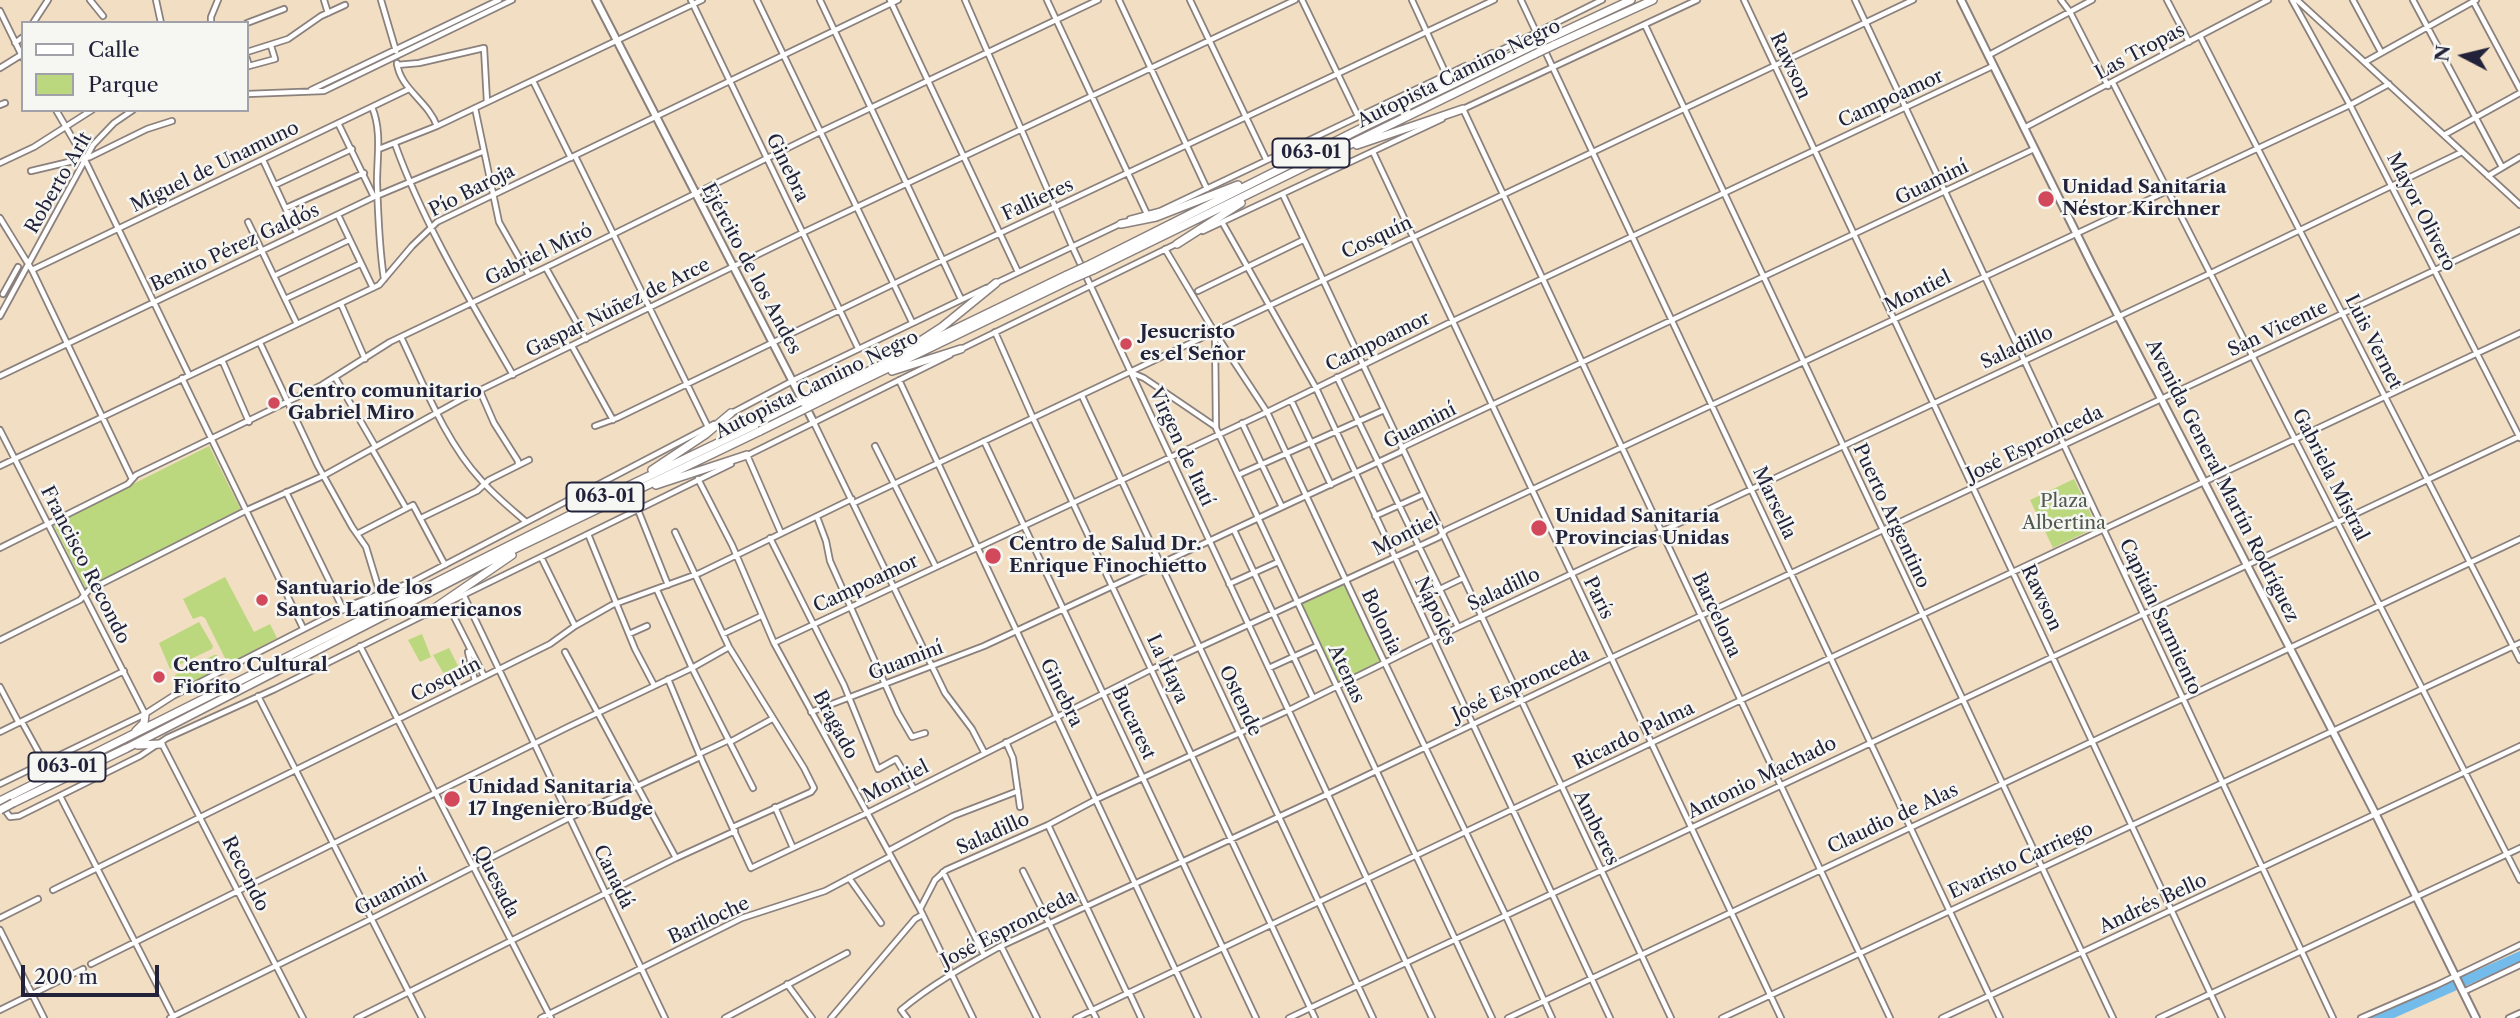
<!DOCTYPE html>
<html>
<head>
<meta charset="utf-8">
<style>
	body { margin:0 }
	#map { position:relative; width:2520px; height:1018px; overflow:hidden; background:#f2dec2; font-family:"Libre Caslon Text",serif }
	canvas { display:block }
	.legend { position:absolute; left:21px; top:21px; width:228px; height:91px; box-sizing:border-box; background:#f6f6f2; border:2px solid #a1a1a9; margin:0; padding:9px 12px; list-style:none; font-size:21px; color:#22223b }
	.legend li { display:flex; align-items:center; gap:14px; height:35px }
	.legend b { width:35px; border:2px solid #a1a1a9 }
	.north { position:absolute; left:2429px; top:21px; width:70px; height:70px; -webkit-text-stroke:5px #f6f6f2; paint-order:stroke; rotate:277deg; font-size:19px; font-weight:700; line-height:28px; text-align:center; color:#22223b }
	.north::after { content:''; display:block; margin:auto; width:24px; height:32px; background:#22223b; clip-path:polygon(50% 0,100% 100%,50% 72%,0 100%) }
	.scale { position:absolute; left:21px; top:965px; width:138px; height:32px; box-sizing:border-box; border:4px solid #22223b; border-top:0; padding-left:9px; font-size:21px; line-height:24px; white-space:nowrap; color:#22223b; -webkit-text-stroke:5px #f6f6f2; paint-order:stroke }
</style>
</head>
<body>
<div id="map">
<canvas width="2520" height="1018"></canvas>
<ul class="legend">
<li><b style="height:9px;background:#fff"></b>Calle</li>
<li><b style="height:19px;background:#bbd87e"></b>Parque</li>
</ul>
<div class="north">N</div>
<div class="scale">200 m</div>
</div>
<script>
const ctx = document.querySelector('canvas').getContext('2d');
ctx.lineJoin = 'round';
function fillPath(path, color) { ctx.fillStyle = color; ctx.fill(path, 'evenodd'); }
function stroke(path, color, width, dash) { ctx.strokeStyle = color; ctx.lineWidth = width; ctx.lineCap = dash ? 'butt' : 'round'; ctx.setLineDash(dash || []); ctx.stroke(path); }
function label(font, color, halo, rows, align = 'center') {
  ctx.font = font + ' "Libre Caslon Text",serif'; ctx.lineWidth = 5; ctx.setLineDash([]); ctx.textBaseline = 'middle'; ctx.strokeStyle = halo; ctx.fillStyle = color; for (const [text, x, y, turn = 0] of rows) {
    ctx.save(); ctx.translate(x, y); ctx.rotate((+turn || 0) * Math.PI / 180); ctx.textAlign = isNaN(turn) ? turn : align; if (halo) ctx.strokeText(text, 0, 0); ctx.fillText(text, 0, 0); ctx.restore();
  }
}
fillPath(new Path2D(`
	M209 446 241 510 86 589 53 524Z
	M2074 479 2097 527 2053 548 2030 500Z
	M225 577 254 632 270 624 277 638 231 663 226 660 205 618 201 616 193 619 183 599Z
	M1345 580 1384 662 1336 687 1297 603Z
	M199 622 213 646 212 649 170 669 159 643Z
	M422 634 431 657 420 662 408 640Z
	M449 648 460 670 445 676 433 655Z
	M214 655H217L222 665 220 668 182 688H179L174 679 175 675Z`), '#bbd87e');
fillPath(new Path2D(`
	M2520 951V962L2394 1018H2369Z`), '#72bbeb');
const minor = new Path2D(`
	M90 0 103 16
	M156 0 161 23
	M324 0 328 13
	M381 0 396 51
	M691 0 858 348
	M757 0 912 322
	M820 0 961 299
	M890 0 1018 272
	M965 0 1072 246 1432 1018
	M1047 0 1147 214
	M1119 0 1207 189
	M1190 0 1266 159
	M1302 0 1358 116
	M1412 0 1446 74
	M1521 0 2000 1018
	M1744 0 2222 1018
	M1855 0 2333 1018
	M2061 0 2070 12 2108 86
	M2167 0 2189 42
	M2292 0 2350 105 2520 438
	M2297 0 2520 205
	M2353 0 2381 52
	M2413 0 2502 167
	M2473 1 2520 89
	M0 11 23 58
	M33 23 48 0
	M211 23V17L218 0
	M247 23 284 9
	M1645 25 2113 1018
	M2200 36 2520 660
	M15 43 23 37
	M247 52 288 39 321 16 345 5
	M1493 54 1602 0
	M1989 55 2092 0
	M247 59 249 66 275 59 271 46
	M2365 62 2476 0
	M397 63C400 89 428 101 437 126
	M397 65 419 63 484 48 487 102
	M0 68 21 55
	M533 81 571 158
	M2113 83 2520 880
	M311 90 499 0
	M247 94 324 91 512 0
	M0 105 5 103
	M372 107C382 131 377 156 377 182 378 215 379 247 384 279
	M475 108 499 222 529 275
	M1463 109 1697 0
	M1463 109 1890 1018
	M56 110 84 158 189 375
	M338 123 374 197
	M2024 128 2268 0
	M2444 135 2520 93
	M395 144C424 225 470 300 513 375
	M379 149 437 126 702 0
	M1373 152 1781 1018
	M575 156 708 427
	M263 160 297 233
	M0 163 34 147 92 110
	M31 171 90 157 147 129 172 121
	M2488 176 2520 157
	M275 185 352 149
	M1283 195 1671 1018
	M286 208 364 173
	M338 215 373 288
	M0 218 32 270 132 479
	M1130 219 1160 211 1465 66
	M248 222 297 324
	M1222 222 1316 388 1610 1018
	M1203 231 1442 119
	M1165 249 1215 333 1267 412 1370 632 1505 914 1552 1018
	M546 268 586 339
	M32 270 409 89
	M274 276 349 240
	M994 284 1122 223
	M1198 291 1303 240
	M3 294 18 267
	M285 299 360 264
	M341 304 365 359
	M0 316 93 145 114 123 133 110
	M995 332 1033 418 1315 1018
	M1215 335 1216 428 1492 1018
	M401 337C424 385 445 441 481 480 494 495 510 508 525 521
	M260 343 318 466 352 527 366 547 380 593
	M572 346 613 420
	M961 349 1176 244
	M222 360 249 422
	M1132 373 1144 378 1216 427
	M0 376 374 197 484 151
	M335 377 375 446
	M1337 377 1458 627
	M182 378 303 628
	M899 380 1198 1018
	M480 391 494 423 518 461V465
	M1082 396 1373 1018
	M1291 400 1331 485
	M730 414 798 378 986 288
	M814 423 945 693 972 729 984 752
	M1242 423 1282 507
	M595 426 617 418 943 260 1494 0
	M0 430 145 714
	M984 441 1256 1018
	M875 446 936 567
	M372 449 406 508
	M747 455 781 533
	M748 455 950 355
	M0 466 379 285 412 246 437 222 898 0
	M1238 475 1384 410
	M698 479 732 545 774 643 920 909 973 1018
	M286 492 343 609
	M854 503 1913 0
	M638 510 668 585
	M1375 516 1424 494
	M817 517 826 541 830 561 898 713 912 737 925 733
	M421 518 477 491 489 480 529 460
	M1234 530 1313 698
	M675 532 729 647 804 768 814 788 811 792 733 827
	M357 534 413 505 445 565
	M588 534 635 649 654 685
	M770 538 844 685 878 769 896 759 914 789
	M0 548 128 484 136 475 322 385 390 342 555 263 820 132 1098 0
	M541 557 575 626
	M1229 584 1278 562
	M657 590 692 668 753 788
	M464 596 665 1018
	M1415 601 1463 578
	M447 603 484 676
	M353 604 412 582 714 424
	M443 605 731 464
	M629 634 647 626
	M723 634 761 616
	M0 640 80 600 89 590 245 511 323 476 460 400 802 233 1295 0
	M774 643 1267 412 1453 321 1993 66
	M360 646 551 1018
	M468 652 475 681
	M565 652 676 858
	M1269 668 1317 646
	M668 679 703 763 751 868 867 813 1152 669 1439 537 1446 530 2350 105 2389 84
	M0 687 19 723
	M258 696 422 1018
	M811 712 984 646 1400 452 1405 446 2034 149
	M22 722 44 762
	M0 732 124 671
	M730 742 772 719
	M1006 742 1013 758 1020 807
	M162 744 303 1018
	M699 754 729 740
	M0 784 145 714 173 696 345 608
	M60 796 173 1016
	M2 806 10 817 19 816 140 756 167 738 275 689 426 614
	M775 807 793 848
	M1048 825 1127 993
	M888 851 953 816 1018 791
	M1023 871 1096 1018
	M943 872 984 955
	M849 878 881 923
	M53 890 550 644 575 626 612 605 700 573 852 499
	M920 909 935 880 946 870 1048 825 1097 799 1289 710 1433 639 2211 273 2462 152
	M0 918 38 899
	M0 930 44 1018
	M1001 946 1037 1018
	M91 964 568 727 692 668 729 647
	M787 984 812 1018
	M1129 992 1141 1018
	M2463 992 2520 965
	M0 1010 83 969
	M170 1018 371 919 569 818 700 757
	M357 1018 676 858 735 831
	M541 1018 742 918 825 891 891 856
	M725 1018 847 953
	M831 1018 915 919 922 915
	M907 1018 901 1010C932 984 965 966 1001 946L1328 794 1611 658 2520 230
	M1076 1018 1741 700 2520 333
	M1289 1018 2520 436
	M1508 1018 2520 539
	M1722 1018 2520 643
	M1942 1018 2520 746
	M2159 1018 2520 848
	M2361 1018 2437 985 2520 945
	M2509 1018 2520 1013`);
const major = new Path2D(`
	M596 0 814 423
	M1961 0 2092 265 2376 815 2476 1018`);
const highway = new Path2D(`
	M1550 38 1631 0
	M1554 45 1653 0
	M1422 94 1492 54
	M1357 145 1463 109
	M1121 224 1156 217 1238 185
	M1177 244 1241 203
	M1091 264 1366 126 1532 46
	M1093 270 1535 54
	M922 340 942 327 996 283
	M892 371 961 349
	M844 383 1067 275
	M849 387 1070 280
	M652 470 706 434 731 413
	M656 485 747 455
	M343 609 375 601 411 589
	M426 614 512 555
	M136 731 144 723 145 714
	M138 745 161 744
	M0 801 618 491 803 402
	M13 803 127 748 504 554 760 431`);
stroke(minor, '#8a807e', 8);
stroke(major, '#8a807e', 10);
stroke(highway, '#8a807e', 10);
stroke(minor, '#fff', 4.5);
stroke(major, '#fff', 6);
stroke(highway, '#fff', 7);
const highwayBridge = new Path2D(`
	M1532 46 1550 38
	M1535 54 1554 45
	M1067 275 1091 264
	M1070 280 1093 270
	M803 402 844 383
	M760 431 849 387
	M0 810 13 803`);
stroke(highwayBridge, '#8a807e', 10, []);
stroke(highwayBridge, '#fff', 7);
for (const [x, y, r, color] of [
	[2046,199,9,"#d1495b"],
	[1126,344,7,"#d1495b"],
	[274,403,7,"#d1495b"],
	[1539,528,9,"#d1495b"],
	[993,556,9,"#d1495b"],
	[262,600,7,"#d1495b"],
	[159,677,7,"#d1495b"],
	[452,799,9,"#d1495b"]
]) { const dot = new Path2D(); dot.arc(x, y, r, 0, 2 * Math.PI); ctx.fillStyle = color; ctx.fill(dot); stroke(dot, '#f6f6f2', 2.5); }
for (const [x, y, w] of [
	[1311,153,77],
	[605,497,77],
	[67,767,77]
]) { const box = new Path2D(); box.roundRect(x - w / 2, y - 14.5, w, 29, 5); ctx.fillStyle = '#f6f6f2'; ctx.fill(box); stroke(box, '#22223b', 2); }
label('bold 18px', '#22223b', null, [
	["063-01",1311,153],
	["063-01",605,497],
	["063-01",67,767]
]);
label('19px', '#22223b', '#f6f6f2', [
	["Las Tropas",2140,52,-28],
	["Rawson",1790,66,65],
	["Autopista Camino Negro",1459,74,-26],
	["Campoamor",1891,99,-25],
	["Miguel de Unamuno",215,167,-26],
	["Ginebra",787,168,64],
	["Roberto Arlt",59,183,-60],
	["Guaminí",1932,183,-26],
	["Pío Baroja",472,191,-27],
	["Fallieres",1038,200,-25],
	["Mayor Olivero",2421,212,63],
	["Cosquín",1377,238,-25],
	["Benito Pérez Galdós",235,248,-25],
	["Gabriel Miró",539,255,-26],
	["Ejército de los Andes",751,269,62],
	["Montiel",1918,292,-26],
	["Gaspar Núñez de Arce",618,308,-26],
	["San Vicente",2278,329,-25],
	["Campoamor",1378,342,-26],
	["Luis Vernet",2373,342,63],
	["Saladillo",2017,348,-25],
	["Autopista Camino Negro",817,385,-26],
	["Guaminí",1420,426,-27],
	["José Espronceda",2035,444,-26],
	["Virgen de Itatí",1181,447,65],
	["Gabriela Mistral",2330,475,63],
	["Avenida General Martín Rodríguez",2222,481,63],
	["Marsella",1774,503,65],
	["Puerto Argentino",1891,516,65],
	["Montiel",1406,535,-27],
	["Francisco Recondo",85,565,63],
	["Campoamor",866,584,-25],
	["Saladillo",1504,590,-25],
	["París",1598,598,64],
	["Rawson",2041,598,65],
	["Nápoles",1435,611,65],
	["Barcelona",1716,615,65],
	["Capitán Sarmiento",2160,617,65],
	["Bolonia",1381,622,65],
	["Guaminí",906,661,-21],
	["La Haya",1167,669,65],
	["Atenas",1346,674,65],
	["Cosquín",446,680,-27],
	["José Espronceda",1521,685,-25],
	["Ginebra",1061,693,64],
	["Ostende",1240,701,65],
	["Bucarest",1133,723,65],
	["Bragado",835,725,62],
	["Ricardo Palma",1634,736,-26],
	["Antonio Machado",1762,778,-26],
	["Montiel",896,782,-27],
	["Claudio de Alas",1893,819,-25],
	["Amberes",1596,828,64],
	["Saladillo",993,834,-24],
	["Evaristo Carriego",2021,861,-25],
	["Recondo",245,874,63],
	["Canadá",613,877,64],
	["Quesada",496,882,63],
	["Guaminí",391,893,-27],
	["Andrés Bello",2153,904,-25],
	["Bariloche",709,921,-25],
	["José Espronceda",1009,929,-27]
]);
label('bold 19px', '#22223b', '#f6f6f2', [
	["Unidad Sanitaria",2062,188],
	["Néstor Kirchner",2062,210],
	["Jesucristo",1140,333],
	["es el Señor",1140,355],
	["Centro comunitario",288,392],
	["Gabriel Miro",288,414],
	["Unidad Sanitaria",1555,517],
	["Provincias Unidas",1555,539],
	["Centro de Salud Dr.",1009,545],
	["Enrique Finochietto",1009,567],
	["Santuario de los",276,589],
	["Santos Latinoamericanos",276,611],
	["Centro Cultural",173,666],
	["Fiorito",173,688],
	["Unidad Sanitaria",468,788],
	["17 Ingeniero Budge",468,810]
], 'left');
label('19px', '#50594f', '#f6f6f2', [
	["Plaza",2064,502],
	["Albertina",2064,524]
]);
</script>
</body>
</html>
